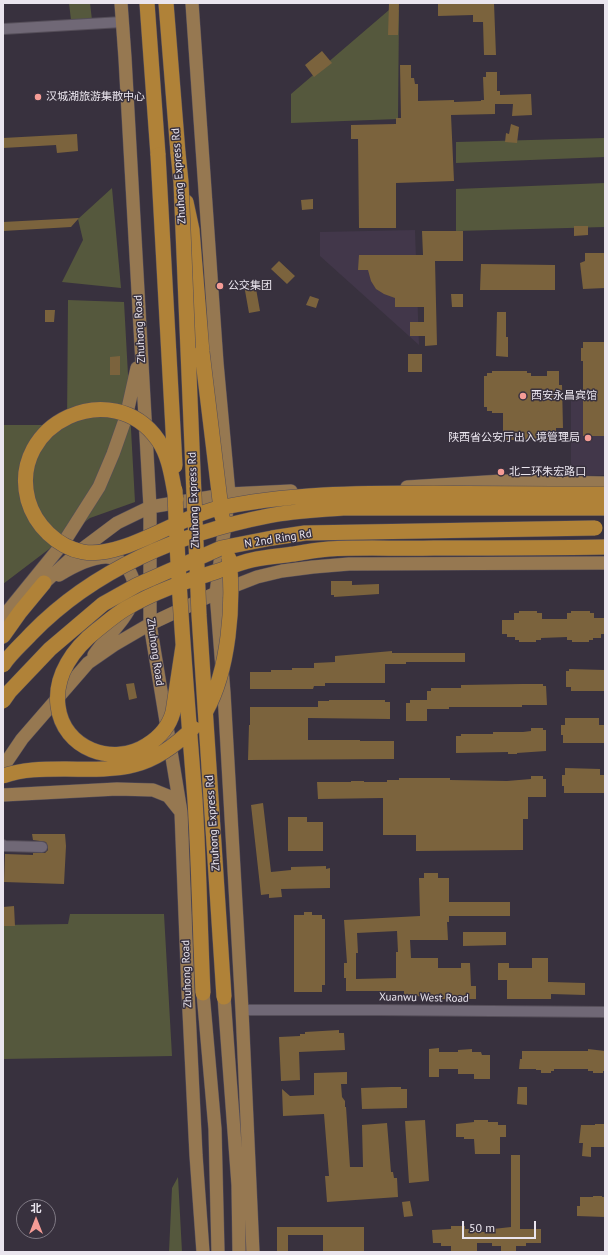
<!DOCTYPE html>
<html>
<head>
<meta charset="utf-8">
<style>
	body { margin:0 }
	#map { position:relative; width:608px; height:1255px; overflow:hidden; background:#38313e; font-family:"PT Sans","Noto Sans SC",sans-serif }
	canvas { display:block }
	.frame { position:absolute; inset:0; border:4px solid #eae5ee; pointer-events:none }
	.north { position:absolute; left:16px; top:1199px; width:40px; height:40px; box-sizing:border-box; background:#38313e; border:1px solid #7f7984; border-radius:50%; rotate:0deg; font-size:11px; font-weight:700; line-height:16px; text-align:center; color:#eae5ee }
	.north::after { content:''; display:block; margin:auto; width:14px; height:18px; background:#f59c96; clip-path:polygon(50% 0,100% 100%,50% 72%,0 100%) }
	.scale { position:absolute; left:462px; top:1221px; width:74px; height:18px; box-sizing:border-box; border:2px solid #eae5ee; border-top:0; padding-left:5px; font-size:12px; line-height:14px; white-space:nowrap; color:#eae5ee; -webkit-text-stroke:3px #38313e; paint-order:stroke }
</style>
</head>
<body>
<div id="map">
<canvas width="608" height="1255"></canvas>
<div class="frame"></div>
<div class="north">北</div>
<div class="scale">50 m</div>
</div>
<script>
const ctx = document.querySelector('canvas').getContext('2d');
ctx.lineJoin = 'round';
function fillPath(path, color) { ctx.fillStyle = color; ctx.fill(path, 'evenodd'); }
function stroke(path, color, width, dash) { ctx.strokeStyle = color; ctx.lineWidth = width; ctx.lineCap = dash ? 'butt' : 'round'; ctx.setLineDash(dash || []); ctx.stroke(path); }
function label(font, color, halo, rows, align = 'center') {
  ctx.font = font + ' "PT Sans","Noto Sans SC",sans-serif'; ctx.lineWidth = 3; ctx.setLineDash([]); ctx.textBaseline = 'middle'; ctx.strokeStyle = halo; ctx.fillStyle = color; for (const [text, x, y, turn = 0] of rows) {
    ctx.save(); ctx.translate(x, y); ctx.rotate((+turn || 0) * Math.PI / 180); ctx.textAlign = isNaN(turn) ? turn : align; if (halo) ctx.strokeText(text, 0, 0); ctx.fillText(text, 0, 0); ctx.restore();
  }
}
fillPath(new Path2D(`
	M415 230 419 345 320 256V232Z
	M571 399 605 400V475L571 476Z`), '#42374a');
fillPath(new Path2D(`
	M69 3H90L92 20H71Z
	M389 10H399L398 119 291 123V94Z
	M605 138V157L456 163V142Z
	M605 183V227L456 231V189Z
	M112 188 121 288 62 282 83 240 78 219Z
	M68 300 124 302 135 502 90 518 3 584V425H67Z
	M70 914H164L172 1056 3 1059V925L68 924Z
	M178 1177 182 1252H169L172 1188Z`), '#55583d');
fillPath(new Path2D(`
	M389 3H399L398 35H388Z
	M438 3H494L496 55H484L483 22H473V15L438 16Z
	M322 51 332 63 314 77 305 65Z
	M400 65H411V78H414L415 84H418V101L454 100V102L481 101V100H484L483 77H486V72H497V91H500V95L531 94 532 115 512 116 513 104H495V114L451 115 454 181 396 183V228H359L358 139H351V125L396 124V118H401Z
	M511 124 519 127 517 143 505 142 506 133 509 134Z
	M77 134 78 151 57 153 56 145 3 148V138Z
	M313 199V209L302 210 301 200Z
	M79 218 71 227 3 231V222Z
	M574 226H588V235L574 236Z
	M422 231H463V261H435L437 345 425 346V336H410V322H424V307H395V298L384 294 376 289 371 281 368 270H358L359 255H423Z
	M585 253H605V288L583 289 580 263 585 261Z
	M279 261 295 276 287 284 271 269Z
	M481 264 555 265V290H480Z
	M255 283 260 311 249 313 244 285Z
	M451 294H463V307H452Z
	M310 296 319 299 316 308 306 305Z
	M45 310H55L54 322H45Z
	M497 312H506V337H508V357L496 356Z
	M583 342H605V436H583V361H581V348H583Z
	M408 354H422V372H408Z
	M120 356V375H110V357Z
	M492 371H527V373H531V376H547V371H559V385H562L563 428H556V440H503V413H492V411H487V407H484V376H487V373H492Z
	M331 581H352V585L379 584V594L334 597V595H331Z
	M519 611H537V613H542V619H567V613H571V611H590V613H594V618H605V634H601V638H593V640H589V642H572V640H567V637L541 638V640H536V642H519V640H515V637H507V634H502V620H514V613H519Z
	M392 651V653H465V662H406V664H385V683H325V686H314L313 689H250V672H271V670H292V668H314V663L335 662V656Z
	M569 669 605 670 604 691H571V687H566V671H569Z
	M134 683 137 698 129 700 126 684Z
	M522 684H543V686H546L547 705H522V707H449V709H427V721H406V703H410V700H427V691H431V688H461V685Z
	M329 700H385V702H390V719L308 718V740H360V741H394V759L248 760 249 725H250V707H318V701H329Z
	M565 718H599V725H605V743H563V735H561V725H565Z
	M531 728H543V730H546V751L517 753V754H508V752L456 753V736H461V734H493V732H523L531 731Z
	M565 768 600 769V775H605V793H564V786H562V775H565Z
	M531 776H543V779H546V797H528V819H523V850L416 851V835H383V798L318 799 317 782H351V781H364V782H387V780H399V778H450V780L507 781 531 779Z
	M263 803 271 872 291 870V867L326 866V869L330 868V888L281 889 282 897 269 898V894L261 895 251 805Z
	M288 817H307V822H323V851H288Z
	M32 834H65L66 846 64 884 4 882 5 854 33 855V853H45L48 850V847L46 842 33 840Z
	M424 873H438V878H449V902H510V916H449V922H447L448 940H410L411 958H438V968H461V963H470L471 986H476V999H423V996L404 997V991H346V978H344V963H347L344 920 420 916 419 878H424ZM397 931 398 952H396V978L356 979V953H358L357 933Z
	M14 906 15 926H3V907Z
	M304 912H312V915H322V919H325V985H322V992H294V915H304Z
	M463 932H506V945L463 946Z
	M532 958H548V982L585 983V995L551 994V999H507V980H498V963H509V968H532Z
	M339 1030V1033H344L345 1050 299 1052 300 1080 281 1081 279 1037 300 1036V1034H305V1032Z
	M439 1048V1052H458V1050L472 1049V1052H481L482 1055H490V1079H474V1074H458V1069H439V1077H429V1049Z
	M588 1049 605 1051V1071H603V1073H593V1071H588V1069H554V1071H551V1073H541V1070H536V1069H519L520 1059H522V1051H588Z
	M347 1072V1084H341L342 1097 345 1101V1107H346L350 1167H363L362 1125 387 1123 391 1172H393L394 1178H397L398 1197 327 1202 325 1176H329L324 1114 283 1116 282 1089 290 1096 314 1095V1073Z
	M391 1087H401V1089H407V1108L362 1109 361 1088Z
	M518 1087H527V1105L517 1104Z
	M425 1120 429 1181 409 1183 405 1121Z
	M474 1120H488V1122H498V1125H506V1137H500V1154H475L474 1139H464V1137H456V1124L474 1122Z
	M595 1124H604L605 1125V1147H591V1157L582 1156 583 1143H579L581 1125H595Z
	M511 1155H520V1229H541V1243H526V1246H516V1251H501V1246H492V1243H477V1252H455L451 1251V1246H441V1243H433L432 1230 451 1229V1226H465V1229H475V1232H493V1229L511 1227Z
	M593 1196H602V1197H605V1217L577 1216V1206H580V1197H593Z
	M410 1201 413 1216 404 1217 402 1202Z
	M277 1227H364V1252H323V1235H288V1252H277Z`), '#7b633d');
const minor = new Path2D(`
	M3 29 122 22
	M3 845 5 846 42 847
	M242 1010H377L605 1012`);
const major = new Path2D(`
	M121 3 125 58 150 507V624L181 812 188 991 196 1155 203 1252
	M192 3 217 363 229 494 216 593 224 693 242 1010 253 1252
	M407 487 502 481 605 483
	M59 575C72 567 90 558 105 557 128 556 140 584 132 603 125 621 105 638 94 655
	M44 583 77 553 117 523 150 507 229 494 291 491
	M3 617 64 542 99 487 113 454 126 417 137 368
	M3 767 22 739 88 663 114 645 150 624 216 593 257 577 282 571 313 567 349 564 605 563
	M3 795 117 789 153 790 168 796 180 811
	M203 993 215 1129 218 1252
	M224 997 238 1185 239 1252`);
const highway = new Path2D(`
	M147 3 158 155
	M166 3 178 153
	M186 202 192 230 202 352
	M3 636 20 612 44 583`);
stroke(minor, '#554e59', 12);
stroke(major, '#554e59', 14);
stroke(highway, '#554e59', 16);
stroke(minor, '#706876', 10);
stroke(major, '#967851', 13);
stroke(highway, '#b08238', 15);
const highwayBridge = new Path2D(`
	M178 153 181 182 199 615 224 997
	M158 155 175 466
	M202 352 222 517
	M175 490C178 593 187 697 195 800 199 864 200 929 203 993
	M176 499C172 479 170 457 158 440 113 375 8 423 28 500 35 525 57 547 83 552 121 559 176 519 215 509 287 493 360 493 434 493 491 494 548 494 605 494
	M183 646 173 712C169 727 160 737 147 745 113 767 63 749 58 706 54 675 74 648 97 630 106 623 115 615 125 609 154 592 183 582 215 572 227 568 239 563 252 560 266 557 280 556 294 554 305 552 317 550 329 549 364 547 399 549 434 548 491 548 548 548 605 547
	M3 665C11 653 22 644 31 634 94 569 181 533 268 516 293 511 318 510 343 508H605
	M3 701 10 691 50 649 103 604 137 585 221 548 272 538 305 533 595 528
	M206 711C229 670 234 604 229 558
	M3 776C23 769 43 769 64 769 121 770 150 771 193 728`);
stroke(highwayBridge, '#554e59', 16, []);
stroke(highwayBridge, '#b08238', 15);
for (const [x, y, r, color] of [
	[38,97,4,"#f59c96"],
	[220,286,4,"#f59c96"],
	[523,396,4,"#f59c96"],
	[588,438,4,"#f59c96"],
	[501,472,4,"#f59c96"]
]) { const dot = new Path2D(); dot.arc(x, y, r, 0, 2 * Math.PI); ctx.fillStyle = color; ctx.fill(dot); stroke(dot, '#38313e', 1.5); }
label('11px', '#eae5ee', '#38313e', [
	["汉城湖旅游集散中心",46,97],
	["公交集团",228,286],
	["西安永昌宾馆",531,396],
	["陕西省公安厅出入境管理局",580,438,"right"],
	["北二环朱宏路口",509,472]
], 'left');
label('11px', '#eae5ee', '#38313e', [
	["Zhuhong Express Rd",179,176,-94],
	["Zhuhong Road",140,329,-93],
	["Zhuhong Express Rd",194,500,-92],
	["N 2nd Ring Rd",278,539,-9],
	["Zhuhong Road",155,652,82],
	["Zhuhong Express Rd",213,823,-94],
	["Zhuhong Road",187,974,-92],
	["Xuanwu West Road",424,998,1]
]);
</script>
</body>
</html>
